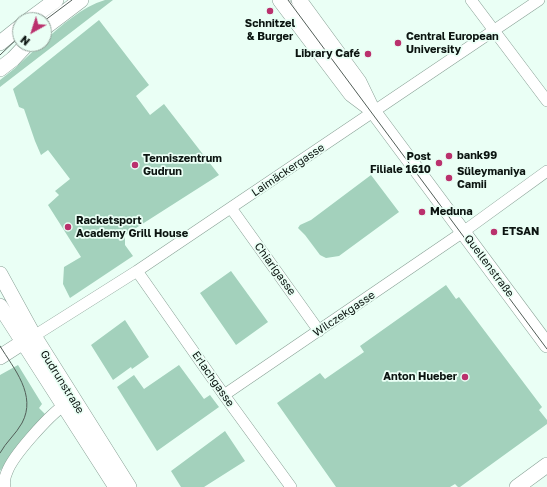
<!DOCTYPE html>
<html>
<head>
<meta charset="utf-8">
<style>
	body { margin:0 }
	#map { position:relative; width:547px; height:487px; overflow:hidden; background:#eafff5; font-family:"Golos Text",sans-serif }
	canvas { display:block }
	.north { position:absolute; left:12px; top:12px; width:40px; height:40px; box-sizing:border-box; background:#eafff5; border:1px solid #91a199; border-radius:50%; rotate:219deg; font-size:11px; font-weight:700; line-height:16px; text-align:center; color:#0b1410 }
	.north::after { content:''; display:block; margin:auto; width:14px; height:18px; background:#ba316d; clip-path:polygon(50% 0,100% 100%,50% 72%,0 100%) }
</style>
</head>
<body>
<div id="map">
<canvas width="547" height="487"></canvas>
<div class="north">N</div>
</div>
<script>
const ctx = document.querySelector('canvas').getContext('2d');
ctx.lineJoin = 'round';
function fillPath(path, color) { ctx.fillStyle = color; ctx.fill(path, 'evenodd'); }
function stroke(path, color, width, dash) { ctx.strokeStyle = color; ctx.lineWidth = width; ctx.lineCap = dash ? 'butt' : 'round'; ctx.setLineDash(dash || []); ctx.stroke(path); }
function label(font, color, halo, rows, align = 'center') {
  ctx.font = font + ' "Golos Text",sans-serif'; ctx.lineWidth = 3.5; ctx.setLineDash([]); ctx.textBaseline = 'middle'; ctx.strokeStyle = halo; ctx.fillStyle = color; for (const [text, x, y, turn = 0] of rows) {
    ctx.save(); ctx.translate(x, y); ctx.rotate((+turn || 0) * Math.PI / 180); ctx.textAlign = isNaN(turn) ? turn : align; if (halo) ctx.strokeText(text, 0, 0); ctx.fillText(text, 0, 0); ctx.restore();
  }
}
fillPath(new Path2D(`
	M105 0H113L0 87V80L14 69 41 44H44V41C62 25 82 7 105 0Z
	M99 20 149 85 136 96 150 115 164 104 219 175 125 235V245L133 256 70 298 63 284 64 267 81 257 48 205 59 195 55 191 70 179 48 150 41 155 35 141 24 109 19 107 13 89Z
	M371 175 399 212 339 256 326 258 320 255 305 235 298 228 300 225 311 220Z
	M231 271 268 322 236 345 200 293Z
	M446 285 456 299 459 297 542 407 539 410 547 420V424L460 487H458L455 484 450 487H336L277 403 320 373 325 379 364 352 360 346Z
	M125 320 149 357 132 369 131 367 113 380 91 345Z
	M18 365 42 404 39 408 45 414 0 471V375Z
	M179 365 204 399 210 395 219 407 157 451 117 387 134 375 144 389Z
	M225 431 245 461 204 487H181L171 471Z`), '#a3d1bc');
const street = new Path2D(`
	M471 0 547 101
	M231 208 319 331
	M137 271 224 395 291 487
	M34 336 137 271 539 0
	M224 395 463 232 547 171
	M5 487C4 482 5 476 7 472 13 455 49 416 63 406`);
const secondary = new Path2D(`
	M280 0 351 94 371 109
	M299 0 359 82 373 111 547 345
	M29 20 56 0
	M44 28 81 0
	M0 43 20 27
	M0 69 13 59 27 44
	M0 274 34 336 129 487
	M0 306 116 487
	M0 357 31 337
	M517 487 547 465`);
stroke(street, '#88a095', 12);
stroke(secondary, '#88a095', 16);
stroke(street, '#fff', 11);
stroke(secondary, '#fff', 15);
stroke(new Path2D(`
	M288 0 547 349
	M44 21 72 0
	M0 55 20 36
	M0 346C14 369 37 395 22 423 16 434 6 442 0 453`), '#525e58', 1);
for (const [x, y, r, color] of [
	[270,11,4,"#ba316d"],
	[398,43,4,"#ba316d"],
	[368,54,4,"#ba316d"],
	[449,156,4,"#ba316d"],
	[439,163,4,"#ba316d"],
	[135,165,4,"#ba316d"],
	[449,178,4,"#ba316d"],
	[422,212,4,"#ba316d"],
	[68,227,4,"#ba316d"],
	[494,232,4,"#ba316d"],
	[465,377,4,"#ba316d"]
]) { const dot = new Path2D(); dot.arc(x, y, r, 0, 2 * Math.PI); ctx.fillStyle = color; ctx.fill(dot); stroke(dot, '#eafff5', 1.5); }
label('bold 11px', '#0b1410', '#eafff5', [
	["Schnitzel",270,24,"center"],
	["& Burger",270,37,"center"],
	["Central European",406,37],
	["University",406,50],
	["Library Café",360,54,"right"],
	["bank99",457,156],
	["Post",431,157,"right"],
	["Filiale 1610",431,170,"right"],
	["Tenniszentrum",143,159],
	["Gudrun",143,172],
	["Süleymaniya",457,172],
	["Camii",457,185],
	["Meduna",430,212],
	["Racketsport",76,221],
	["Academy Grill House",76,234],
	["ETSAN",502,232],
	["Anton Hueber",457,377,"right"]
], 'left');
label('11px', '#0b1410', '#eafff5', [
	["Laimäckergasse",288,170,-34],
	["Quellenstraße",489,266,53],
	["Chiarigasse",275,269,54],
	["Wilczekgasse",344,314,-34],
	["Erlachgasse",213,379,55],
	["Gudrunstraße",62,382,58]
]);
</script>
</body>
</html>
